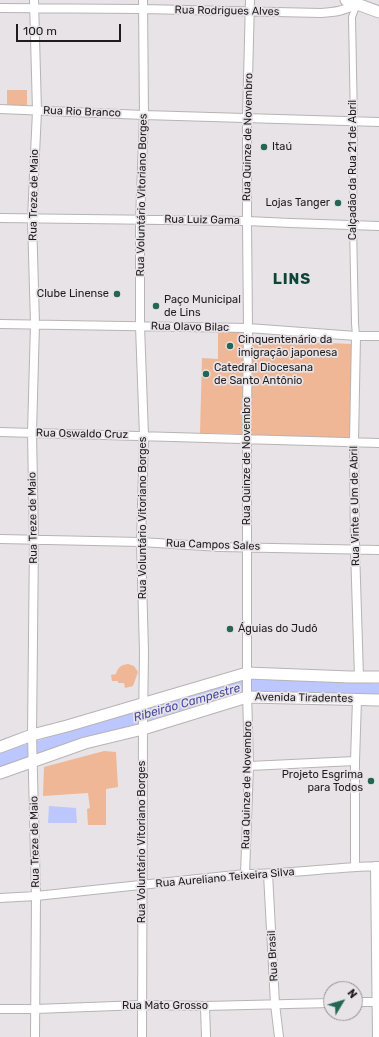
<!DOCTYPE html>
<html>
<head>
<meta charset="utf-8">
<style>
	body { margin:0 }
	#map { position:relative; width:379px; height:1037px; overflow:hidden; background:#e8e3e6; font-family:Rubik,sans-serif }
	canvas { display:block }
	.north { position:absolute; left:323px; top:981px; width:40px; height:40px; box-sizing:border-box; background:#e8e3e6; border:1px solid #979396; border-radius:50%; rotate:52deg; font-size:11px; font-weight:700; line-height:16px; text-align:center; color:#1e1c1d }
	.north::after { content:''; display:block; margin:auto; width:14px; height:18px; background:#246655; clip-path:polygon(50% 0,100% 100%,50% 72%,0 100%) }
	.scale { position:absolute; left:16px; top:24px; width:105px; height:18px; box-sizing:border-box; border:2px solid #1e1c1d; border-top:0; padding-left:5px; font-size:12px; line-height:14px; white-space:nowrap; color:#1e1c1d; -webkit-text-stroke:3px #e8e3e6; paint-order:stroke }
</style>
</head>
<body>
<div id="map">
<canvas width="379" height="1037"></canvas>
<div class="north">N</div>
<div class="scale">100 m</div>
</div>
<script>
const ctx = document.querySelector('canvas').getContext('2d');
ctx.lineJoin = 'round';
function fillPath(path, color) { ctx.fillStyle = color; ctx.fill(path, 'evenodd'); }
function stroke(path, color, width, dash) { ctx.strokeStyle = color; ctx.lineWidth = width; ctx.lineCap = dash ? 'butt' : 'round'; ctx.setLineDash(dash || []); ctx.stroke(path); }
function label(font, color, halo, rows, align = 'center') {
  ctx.font = font + ' Rubik,sans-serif'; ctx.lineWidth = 3.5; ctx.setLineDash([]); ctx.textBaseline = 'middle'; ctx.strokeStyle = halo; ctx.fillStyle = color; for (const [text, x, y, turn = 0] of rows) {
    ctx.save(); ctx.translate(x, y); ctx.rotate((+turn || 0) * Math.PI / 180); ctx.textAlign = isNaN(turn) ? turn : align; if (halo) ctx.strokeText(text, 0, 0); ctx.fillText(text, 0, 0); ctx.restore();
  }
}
fillPath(new Path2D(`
	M7 90H27V105H7Z
	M218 331 247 332 243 434 200 433 202 358 218 359Z
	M251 340 353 344 351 439 249 437Z
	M128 664 134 666 138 672 133 686 125 688 124 683H118V681H112L111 675 116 674C118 667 121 665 128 664Z
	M104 751 116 752 118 787 106 789V825H88L87 809 90 808 88 793 43 796 44 767Z`), '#efb795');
fillPath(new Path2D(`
	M49 806 76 808 77 823H48Z`), '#bcc7ff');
stroke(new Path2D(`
	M0 760 23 752 235 687 270 685 379 690`), '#bcc7ff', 13);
const pedestrian = new Path2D(`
	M356 336 355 323 353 226 354 122 352 17 357 4`);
const minor = new Path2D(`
	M34 0 37 111 32 219 35 324 32 433 34 540 32 735 36 896 35 1037
	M0 8 142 9 321 13C335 12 344 11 357 4L358 1
	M0 109 144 115 379 122
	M0 218 247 221 291 223 379 226
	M0 324 248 328 356 336H379
	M356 336 354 442 355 549 359 677
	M0 432 379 443
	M0 539 141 542 220 547 379 550
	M249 766 355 761
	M375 866 377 1037
	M355 867V761L357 699
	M245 874 249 766 247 692V415L248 328 247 221V118L250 0
	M268 874 275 1004 279 1037
	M0 898 36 896 245 874C290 874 334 867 379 866
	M355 1002H379
	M205 1006 206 1037
	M0 1009H35L142 1005 205 1006 331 1003
	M142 1037 143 722 144 652 141 542 144 436 140 326V220L144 115 143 0`);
const secondary = new Path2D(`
	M346 0 379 12
	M0 747 32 735 67 726 247 673 350 677H379
	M0 773 85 743 143 729 247 697 379 700`);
stroke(pedestrian, '#b8b3b5', 8);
stroke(minor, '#b8b3b5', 10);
stroke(secondary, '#b8b3b5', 13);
stroke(pedestrian, '#fff', 6);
stroke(minor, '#fff', 8);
stroke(secondary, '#fff', 11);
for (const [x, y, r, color] of [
	[264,147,4,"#246655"],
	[338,203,4,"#246655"],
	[117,294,4,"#246655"],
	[156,306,4,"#246655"],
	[230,346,4,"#246655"],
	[206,374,4,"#246655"],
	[230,629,4,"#246655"],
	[371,781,4,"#246655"]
]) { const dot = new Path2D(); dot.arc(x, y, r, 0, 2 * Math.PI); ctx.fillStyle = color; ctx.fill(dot); stroke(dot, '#e8e3e6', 1.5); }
label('11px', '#1e1c1d', '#e8e3e6', [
	["Rua Rodrigues Alves",227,11,1],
	["Rua Rio Branco",82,112,2],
	["Rua Quinze de Novembro",248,137,-89],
	["Calçadão da Rua 21 de Abril",353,170,-90],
	["Rua Treze de Maio",34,195,-89],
	["Rua Voluntário Vitoriano Borges",142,195,-89],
	["Rua Luiz Gama",202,220,1],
	["Rua Olavo Bilac",190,327,1],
	["Rua Oswaldo Cruz",82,434,1],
	["Rua Quinze de Novembro",247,461,-90],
	["Rua Vinte e Um de Abril",355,506,-91],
	["Rua Treze de Maio",33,518,-91],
	["Rua Voluntário Vitoriano Borges",143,518,-90],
	["Rua Campos Sales",213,545,2],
	["Avenida Tiradentes",304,698,1],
	["Rua Quinze de Novembro",247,785,-89],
	["Rua Treze de Maio",35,842,-91],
	["Rua Voluntário Vitoriano Borges",142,842,-90],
	["Rua Aureliano Teixeira Silva",225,878,-5],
	["Rua Brasil",273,956,-93],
	["Rua Mato Grosso",165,1006]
]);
label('11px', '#1e1c1d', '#e8e3e6', [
	["Itaú",272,147],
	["Lojas Tanger",330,203,"right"],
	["Clube Linense",109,294,"right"],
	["Paço Municipal",164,300],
	["de Lins",164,313],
	["Cinquentenário da",238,340],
	["imigração japonesa",238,353],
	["Catedral Diocesana",214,368],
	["de Santo Antônio",214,381],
	["Águias do Judô",238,629],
	["Projeto Esgrima",363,775,"right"],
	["para Todos",363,788,"right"]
], 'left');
label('italic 12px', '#454b9c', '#e8e3e6', [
	["Ribeirão Campestre",187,703,-16]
]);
ctx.letterSpacing = '1px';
label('bold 15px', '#0f4539', '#e8e3e6', [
	["LINS",292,280]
]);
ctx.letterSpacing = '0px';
</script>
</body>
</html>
